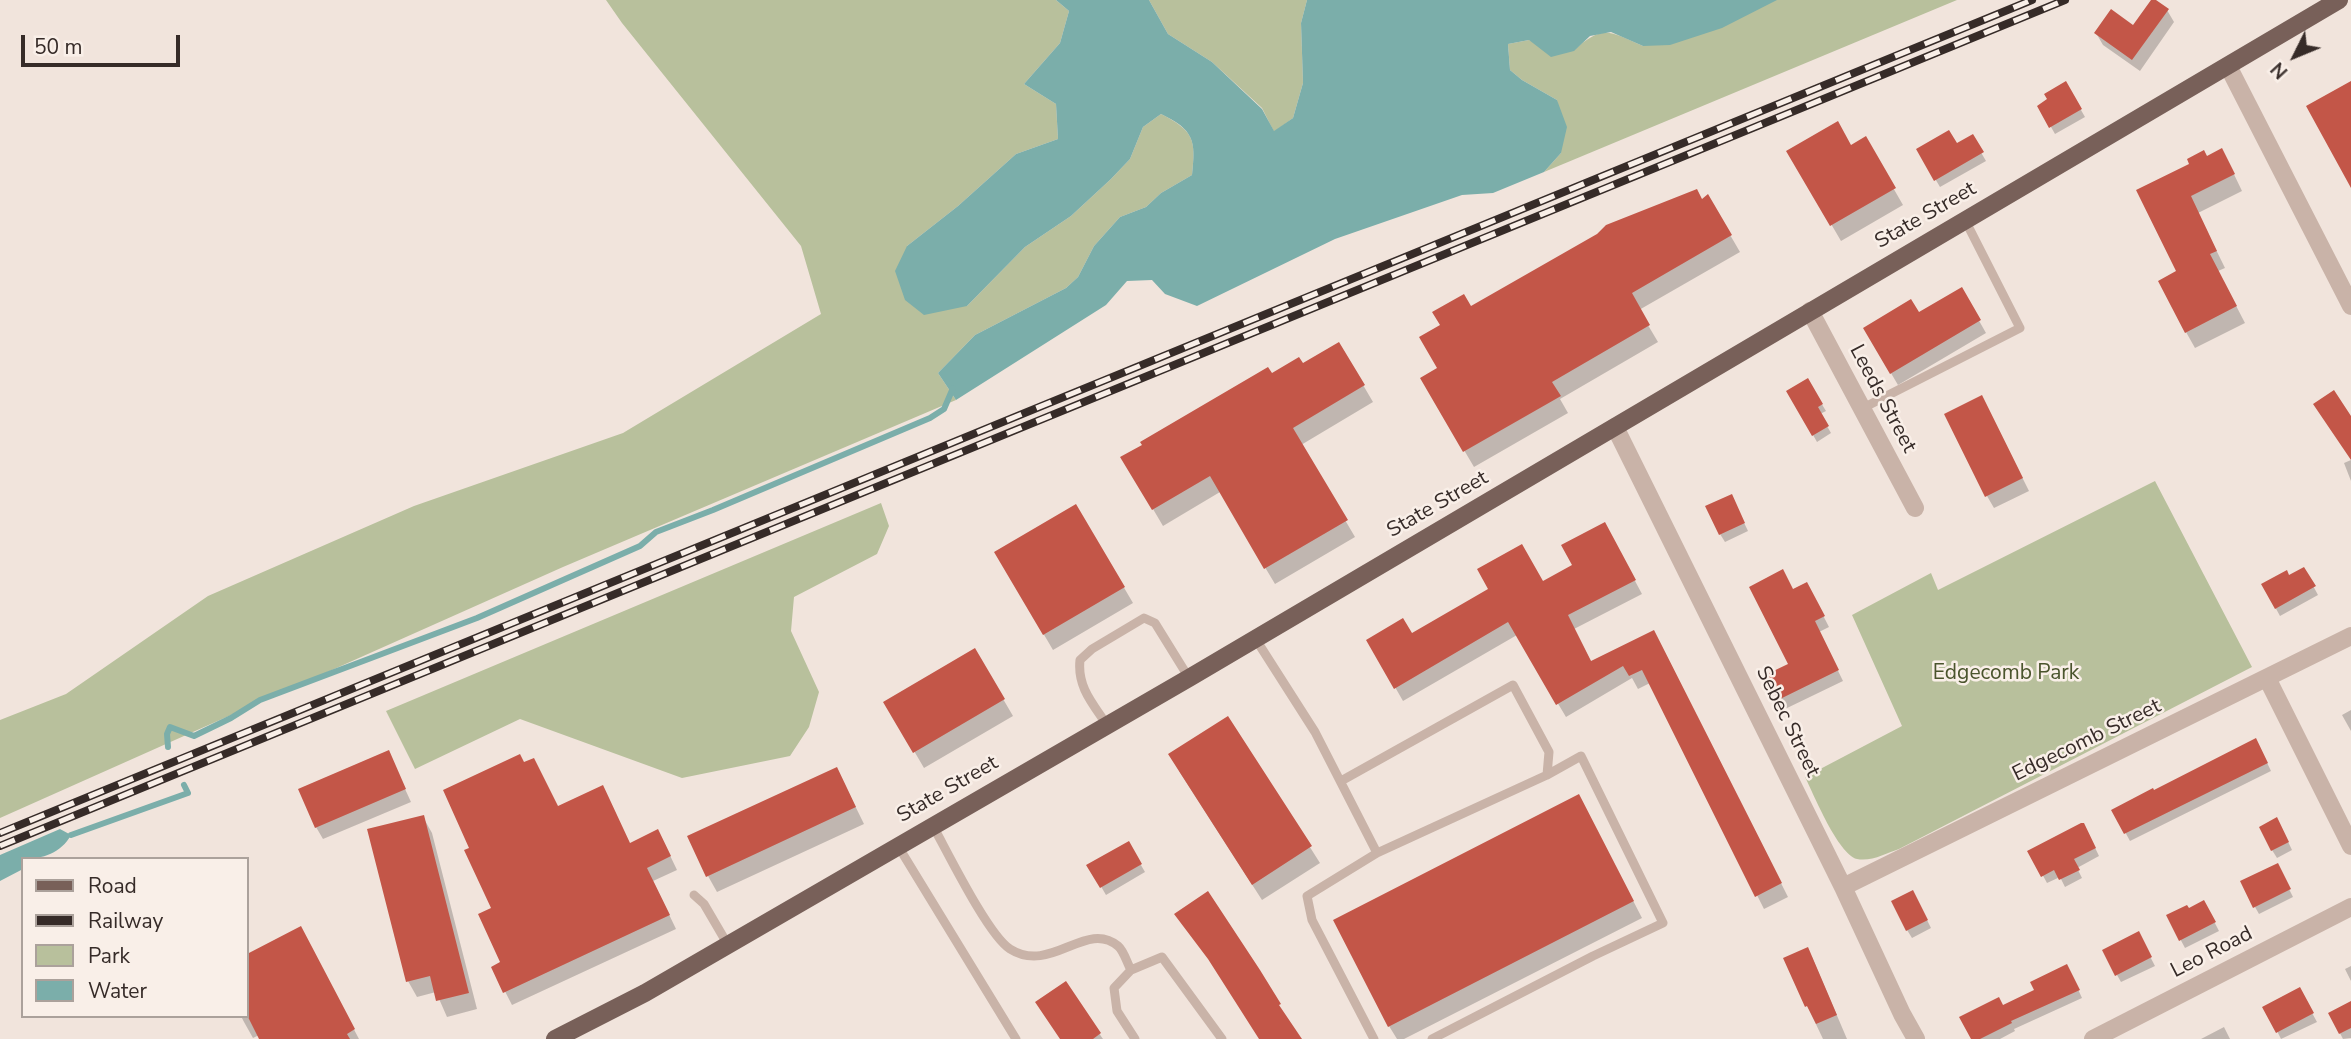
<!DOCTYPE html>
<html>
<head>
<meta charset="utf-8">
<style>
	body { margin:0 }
	#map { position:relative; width:2351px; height:1039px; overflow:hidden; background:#f1e4dc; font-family:"Nunito Sans",sans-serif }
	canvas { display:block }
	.legend { position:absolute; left:21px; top:857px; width:228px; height:161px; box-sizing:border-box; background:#f9efe8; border:2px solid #aba19b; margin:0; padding:9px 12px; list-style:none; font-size:21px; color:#362b28 }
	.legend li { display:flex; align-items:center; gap:14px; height:35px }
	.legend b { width:35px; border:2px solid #aba19b }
	.north { position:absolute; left:2260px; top:21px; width:70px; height:70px; -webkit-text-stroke:5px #f9efe8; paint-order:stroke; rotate:227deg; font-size:19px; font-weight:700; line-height:28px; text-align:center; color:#362b28 }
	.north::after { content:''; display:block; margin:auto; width:24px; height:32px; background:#362b28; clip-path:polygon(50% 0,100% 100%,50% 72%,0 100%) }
	.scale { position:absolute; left:21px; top:35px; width:159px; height:32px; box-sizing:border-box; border:4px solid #362b28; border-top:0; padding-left:9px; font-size:21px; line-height:24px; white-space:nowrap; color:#362b28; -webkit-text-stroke:5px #f9efe8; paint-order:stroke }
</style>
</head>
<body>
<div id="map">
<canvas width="2351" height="1039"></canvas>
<ul class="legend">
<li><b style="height:9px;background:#786059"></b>Road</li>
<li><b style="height:9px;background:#362b28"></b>Railway</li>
<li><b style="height:19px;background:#b8c09c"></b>Park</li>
<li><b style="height:19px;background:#7baeaa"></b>Water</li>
</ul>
<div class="north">N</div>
<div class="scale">50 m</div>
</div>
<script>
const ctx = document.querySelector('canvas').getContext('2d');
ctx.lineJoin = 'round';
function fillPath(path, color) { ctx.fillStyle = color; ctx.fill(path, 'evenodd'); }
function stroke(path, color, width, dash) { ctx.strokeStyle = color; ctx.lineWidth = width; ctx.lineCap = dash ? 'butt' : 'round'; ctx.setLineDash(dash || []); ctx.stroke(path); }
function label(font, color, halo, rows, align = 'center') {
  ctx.font = font + ' "Nunito Sans",sans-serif'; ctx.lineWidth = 5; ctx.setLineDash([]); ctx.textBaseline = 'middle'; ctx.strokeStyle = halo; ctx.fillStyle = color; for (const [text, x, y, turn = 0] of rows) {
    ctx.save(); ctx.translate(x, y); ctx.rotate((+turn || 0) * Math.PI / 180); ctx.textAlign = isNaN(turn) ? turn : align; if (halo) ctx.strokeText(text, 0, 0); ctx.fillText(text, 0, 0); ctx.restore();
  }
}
fillPath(new Path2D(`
	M606 0H1056L1069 11 1060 43 1024 84 1056 104 1058 139 1016 154 958 206 907 246 967 306 1025 247 1071 216 1111 179 1130 159 1143 127 1161 114C1194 131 1196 139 1192 175L1161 193 1146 207 1120 217 1094 246 1078 277 1066 288 975 335 938 373 956 400 563 567 0 818V720L66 694 208 596 414 506 623 433 821 314 801 246 622 23Z
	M1149 0H1307L1301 23 1303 83 1293 118 1274 132 1262 108 1212 62 1168 34Z
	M1637 0H1957L1544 172 1561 153 1557 100 1522 80 1510 70 1508 44 1529 40 1573 51C1603 24 1609 31 1643 46Z
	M2155 481 2252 667 1899 849C1887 853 1871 862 1857 859 1838 854 1814 795 1805 777L1902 726 1852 615 1931 573 1938 590Z
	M881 503 889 526 877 554 794 597 791 631 819 692 809 727 790 756 682 778 520 719 415 769 386 711Z`), '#b8c09c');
fillPath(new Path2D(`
	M1056 0H1149L1168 34 1212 62 1262 109 1274 131 1293 118 1303 83 1301 23 1307 0H1777L1722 28 1670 45 1643 46 1611 32 1590 36 1574 51 1551 57 1529 40 1508 44 1510 70 1522 80 1557 100 1567 127 1561 153 1544 172 1493 193 1462 195 1335 239 1197 306 1165 294 1152 280 1127 281 1106 305 956 400 938 373 975 335 1066 288 1078 277 1094 246 1120 217 1146 207 1161 193 1192 175C1196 140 1194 130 1161 114L1143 127 1130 159 1111 179 1071 216 1025 247 967 306 924 315 905 300 895 271 907 246 958 206 1016 154 1058 139 1056 104 1024 84 1060 43 1069 11Z
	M60 829 71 835C61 853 43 859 23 859V869L0 881V855Z`), '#7baeaa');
fillPath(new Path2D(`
	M2153 0 2167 10 2174 22 2140 71 2103 45 2096 33 2134 27Z
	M2066 84 2085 117 2055 134 2039 106Z
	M1972 137 1986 161 1940 187 1918 150 1956 146Z
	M1865 139 1903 205 1841 241 1789 152 1851 147Z
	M2206 158 2230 166 2242 191 2198 213 2225 268 2218 271 2245 323 2195 348 2186 332 2178 272 2138 191Z
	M1708 197 1740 252 1639 310 1658 342 1560 399 1568 413 1474 467 1422 379 1440 369 1471 309Z
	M1961 289 1986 333 1898 385 1865 329 1918 315Z
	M1339 344 1373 402 1301 445 1355 537 1275 584 1220 492 1163 526 1123 458 1271 375 1303 366Z
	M1807 380 1826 411 1820 414 1831 433 1817 442 1788 391Z
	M1988 409 2029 491 1994 508 1987 496Z
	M2351 460V481L2344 463Z
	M1735 504 1748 531 1725 542 1720 534Z
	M1076 506 1133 603 1053 650 996 553Z
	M1612 538 1642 594 1574 629 1592 663 1661 645 1788 897 1764 909 1650 683 1638 689 1632 678 1566 717 1517 635 1403 701 1368 640 1411 635 1543 584 1574 566Z
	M2304 569 2318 595 2280 616 2263 585 2289 577Z
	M1793 591 1812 594 1829 627 1819 632 1843 681 1785 709 1779 699 1791 664Z
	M975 651 1013 716 924 768 886 703Z
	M2351 710V731L2342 715Z
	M1228 718 1320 863 1262 900 1179 771Z
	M2260 748 2271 771 2130 841 2113 810Z
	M388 752 411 802 323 839 316 827Z
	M837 769 864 824 717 892 708 876Z
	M558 808 630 844 665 845 677 870 653 881 676 929 512 1005 493 968 503 963 493 908Z
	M1588 813 1642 918 1404 1039H1397L1389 1026Z
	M423 817 432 833 477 1009 447 1017 436 992 417 997 408 981Z
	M2281 827 2292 850 2277 858 2272 850Z
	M2088 833 2099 856 2077 868 2082 878 2065 887 2060 877 2047 883 2030 852Z
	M1128 843 1145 872 1106 895 1089 866Z
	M2281 873 2293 897 2259 914 2255 907Z
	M1917 900 1931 928 1912 938 1907 930Z
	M2204 902 2219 931 2185 948 2168 916 2188 911Z
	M300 928 309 944 359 1039H261L259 1035 253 1038 244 1022 241 1016H247V956Z
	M2142 941 2155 966 2121 982 2117 975Z
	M1812 957 1847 1039H1823L1785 959Z
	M2351 966V981L2345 969Z
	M2071 974 2082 998 2014 1029 2015 1031 2000 1039H1973L2003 1007Z
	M1065 984 1103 1039H1061Z
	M2299 989 2317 1022 2281 1039 2265 1007Z
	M2351 1013V1038L2343 1039 2330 1014Z
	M2224 1027 2230 1039H2201Z`), '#0003');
stroke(new Path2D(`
	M168 747 167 734 170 727 194 736 231 718 260 700 477 618 640 546 656 532 713 510 930 418 944 409 953 388
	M71 835 188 793 184 785`), '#7baeaa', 6);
fillPath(new Path2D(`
	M2151 0H2156L2169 9 2132 60 2094 33 2111 9 2133 25Z
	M2066 81 2082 109 2049 128 2037 106 2047 99 2044 94Z
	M2351 81V188L2306 106Z
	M1838 121 1851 145 1866 136 1896 188 1830 226 1786 151Z
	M1949 130 1957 143 1973 134 1984 152 1934 181 1916 149Z
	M2222 148 2235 174 2191 196 2217 251 2210 254 2237 306 2185 333 2158 281 2176 271 2136 190 2189 164 2187 159 2204 150 2207 156Z
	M1697 189 1702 199 1708 194 1732 235 1632 293 1650 325 1552 382 1561 396 1463 452 1420 378 1437 368 1419 337 1440 325 1432 312 1464 294 1471 306 1597 234 1606 225Z
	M1962 287 1981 320 1890 374 1863 328 1911 299 1919 312Z
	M1339 342 1365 385 1293 428 1348 520 1264 569 1210 476 1152 510 1120 457 1142 445 1140 442 1268 367 1272 373 1299 357 1303 363Z
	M1808 378 1823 404 1818 407 1829 426 1812 436 1786 391Z
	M2334 390 2351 416V460L2313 404Z
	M1982 395 2023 478 1985 497 1944 414Z
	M1732 494 1745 523 1719 535 1705 506Z
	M1076 504 1125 587 1043 635 994 552Z
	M1605 522 1636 580 1568 615 1591 661 1654 630 1782 883 1755 897 1642 670 1629 676 1623 666 1556 705 1508 622 1394 689 1366 640 1403 618 1412 633 1488 589 1477 569 1522 544 1543 581 1572 565 1561 545Z
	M2304 567 2316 586 2275 609 2261 584 2287 570 2289 575Z
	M1783 569 1793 589 1807 582 1825 616 1815 621 1839 670 1778 700 1765 675 1788 664 1749 587Z
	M975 648 1005 699 913 753 883 702Z
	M1228 716 1312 846 1252 885 1168 754Z
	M2256 738 2268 763 2124 834 2111 810 2153 788 2154 790Z
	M389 750 406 789 315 828 298 789Z
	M520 754 524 762 534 758 558 806 603 785 630 843 658 829 671 856 647 868 670 915 503 993 491 967 500 962 478 914 491 908 464 850 469 848 443 790Z
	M837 767 856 807 706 877 687 836Z
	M1579 794 1634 901 1388 1027 1333 920Z
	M424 815 469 993 436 1001 430 976 406 982 367 829Z
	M2277 817 2289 842 2271 851 2259 827Z
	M2081 823H2084L2096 848 2074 859 2080 870 2059 880 2054 870 2041 877 2027 851Z
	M1129 841 1142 864 1100 888 1086 865Z
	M2278 863 2291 889 2253 908 2240 881Z
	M1913 890 1928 920 1906 931 1891 901Z
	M1208 891 1260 970 1281 1004 1279 1005 1302 1039H1259L1208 959 1174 914Z
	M2204 900 2216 922 2179 941 2166 915 2187 905 2189 908Z
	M301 926 355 1029 347 1034 350 1039H259L247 1015V954Z
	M2139 931 2152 957 2115 976 2102 950Z
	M1808 947 1837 1015 1816 1024 1807 1006 1805 1007 1783 958Z
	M2067 964 2080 990 2011 1021 2012 1023 1980 1039H1971L1959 1017 1999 997 2003 1005 2034 990 2030 982Z
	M1066 981 1101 1033 1093 1039H1060L1035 1002Z
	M2300 987 2314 1013 2276 1033 2262 1007Z
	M2351 1001V1028L2339 1034 2328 1013Z`), '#c35648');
stroke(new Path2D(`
	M1861 409 2020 328 1965 220
	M1255 638 1315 732 1377 853 1307 896 1312 920 1374 1039
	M1107 725C1093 704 1077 687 1080 660L1092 649 1144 618 1155 623 1189 678
	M1341 781 1513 685 1549 752 1547 775 1377 853
	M933 826C948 853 988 935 1010 949 1051 975 1086 919 1118 946 1124 951 1127 963 1131 970
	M898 846 1016 1039
	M694 895 704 904 728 945
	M1135 1039 1117 1011 1114 988 1131 970 1162 957 1222 1039
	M1432 1039 1593 956 1663 923 1581 756 1547 775`), '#c9b3a8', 9);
stroke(new Path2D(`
	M2228 66 2351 306
	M1810 311 1915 508
	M1615 427 1843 887 1902 1014 1916 1039
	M2267 678 2351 846
	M1843 887 2351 636
	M2093 1039 2351 907`), '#c9b3a8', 18);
stroke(new Path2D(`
	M555 1039 645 993 1189 678 2339 0`), '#786059', 18);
const rail = new Path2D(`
	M0 833 2032 0
	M0 846 2065 0`);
stroke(rail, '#362b28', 8);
stroke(rail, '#f9efe8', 5, [16]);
label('21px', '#362b28', '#f9efe8', [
	["State Street",1926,216,-30],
	["Leeds Street",1882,399,62],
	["State Street",1438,505,-30],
	["Sebec Street",1787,722,64],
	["Edgecomb Street",2087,741,-26],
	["State Street",948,790,-30],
	["Leo Road",2212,953,-27]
]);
label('21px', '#4a542c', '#f9efe8', [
	["Edgecomb Park",2006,674]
]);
</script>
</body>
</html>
